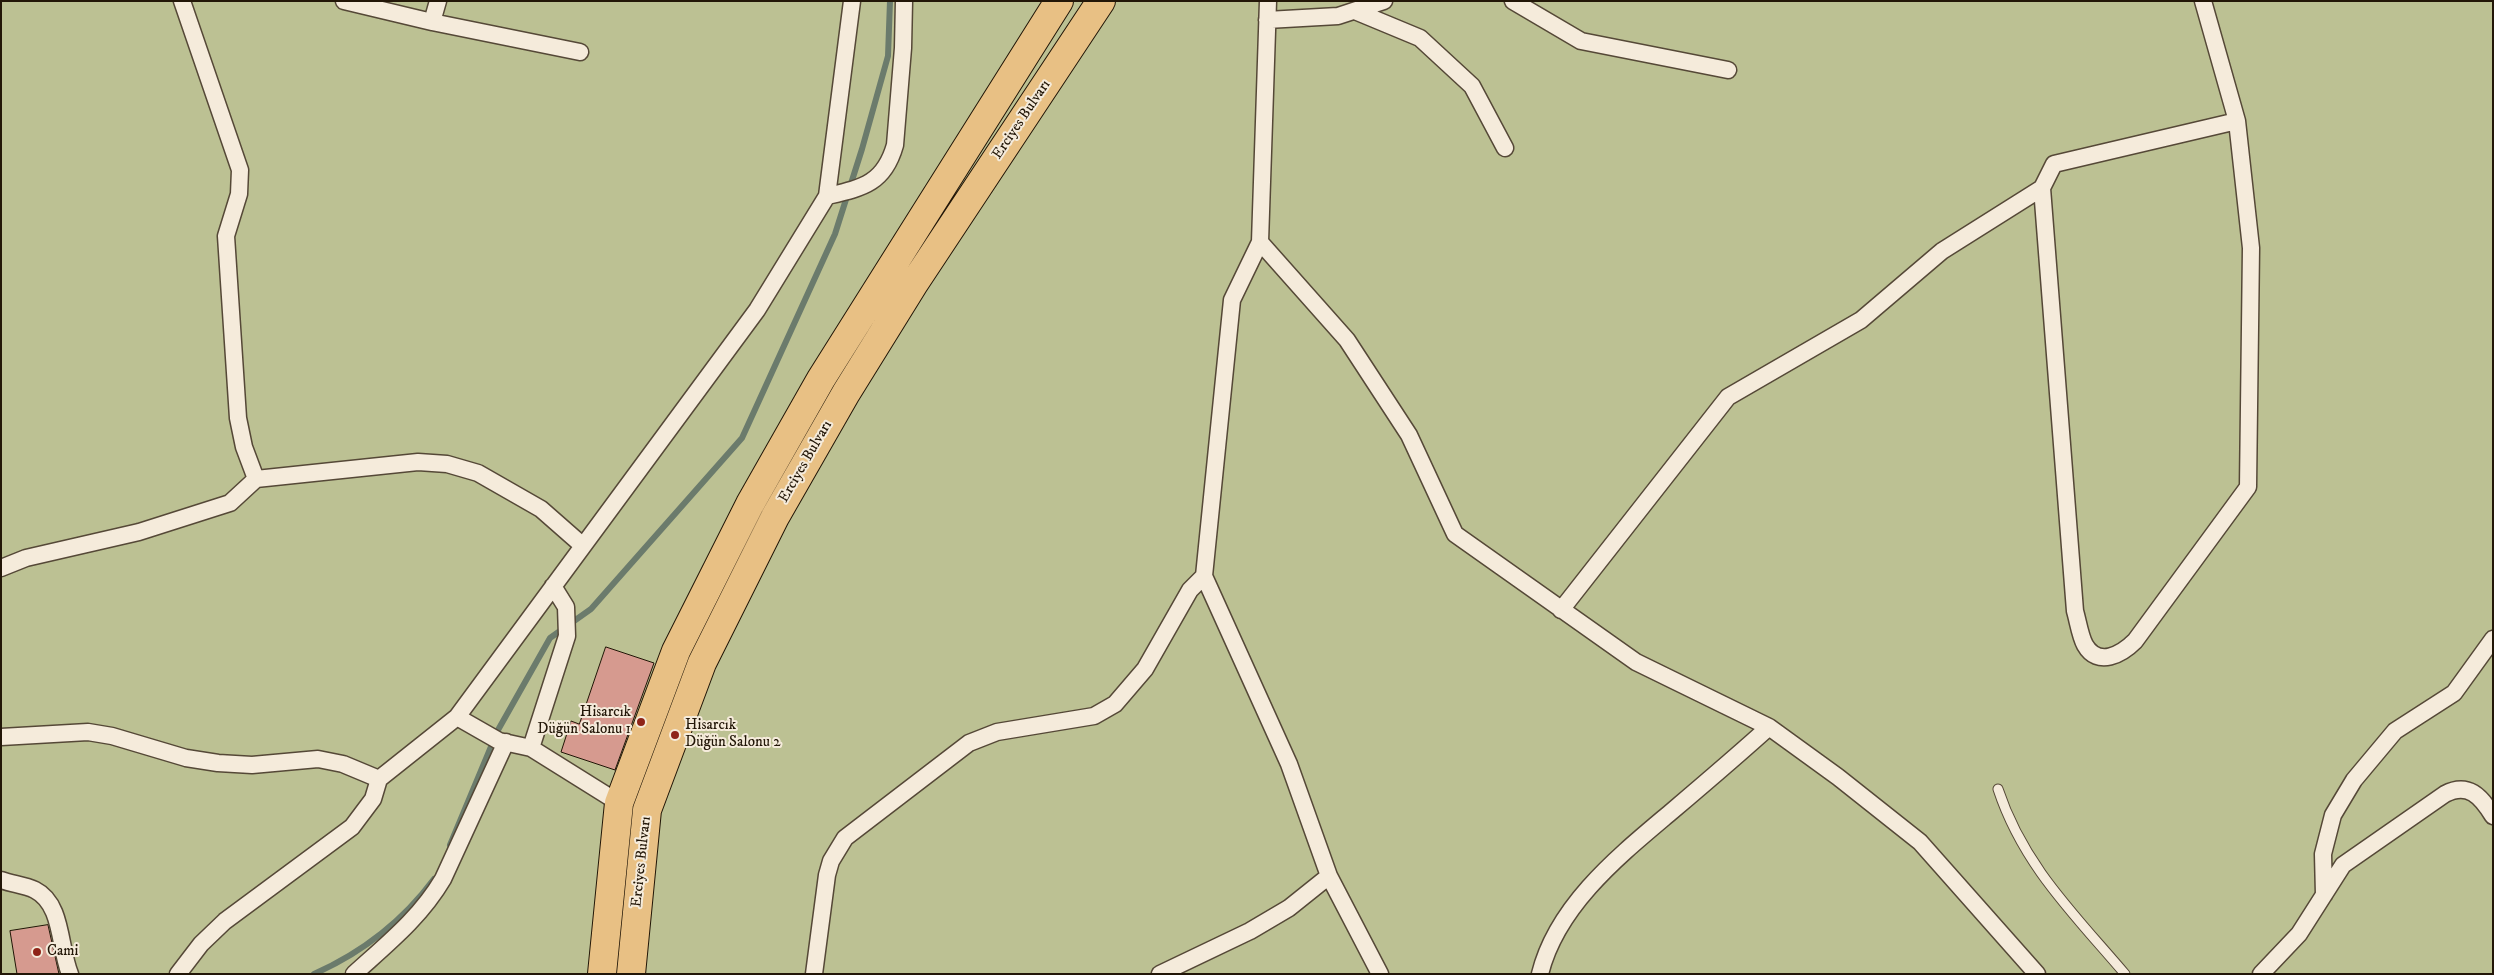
<!DOCTYPE html>
<html>
<head>
<meta charset="utf-8">
<style>
	body { margin:0 }
	#map { position:relative; width:2494px; height:975px; overflow:hidden; background:#efe0c7; font-family:"IM FELL DW Pica",serif }
	canvas { display:block }
	.frame { position:absolute; inset:0; border:2px solid #221607; pointer-events:none }
</style>
</head>
<body>
<div id="map">
<canvas width="2494" height="975"></canvas>
<div class="frame"></div>
</div>
<script>
const ctx = document.querySelector('canvas').getContext('2d');
ctx.lineJoin = 'round';
function fillPath(path, color) { ctx.fillStyle = color; ctx.fill(path, 'evenodd'); }
function stroke(path, color, width, dash) { ctx.strokeStyle = color; ctx.lineWidth = width; ctx.lineCap = dash ? 'butt' : 'round'; ctx.setLineDash(dash || []); ctx.stroke(path); }
function label(font, color, halo, rows, align = 'center') {
  ctx.font = font + ' "IM FELL DW Pica",serif'; ctx.lineWidth = 4; ctx.setLineDash([]); ctx.textBaseline = 'middle'; ctx.strokeStyle = halo; ctx.fillStyle = color; for (const [text, x, y, turn = 0] of rows) {
    ctx.save(); ctx.translate(x, y); ctx.rotate((+turn || 0) * Math.PI / 180); ctx.textAlign = isNaN(turn) ? turn : align; if (halo) ctx.strokeText(text, 0, 0); ctx.fillText(text, 0, 0); ctx.restore();
  }
}
fillPath(new Path2D(`
	M1 1H2493V974H1Z`), '#bcc193');
stroke(new Path2D(`
	M450 845 498 730 550 638 591 609 742 438 835 234 862 149 888 56 890 1
	M314 974C361 953 403 921 434 879`), '#6b7b6c', 6);
const building = new Path2D(`
	M606 647 654 663 615 770 561 752 571 721 579 724Z
	M48 925 59 974H17L10 931Z`);
fillPath(building, '#d69a8f');
stroke(building, '#221607', 1);
const service = new Path2D(`
	M1998 789C2023 865 2074 914 2125 974`);
const minor = new Path2D(`
	M182 1 240 170 239 194 226 236 238 418 244 447 256 479
	M344 1 432 22 438 1
	M1268 1 1260 242 1232 300 1204 576 1289 764 1329 876 1380 974
	M1513 1 1581 41 1728 70
	M2203 1 2237 121 2251 248 2248 487 2135 641C2122 654 2098 668 2085 645 2080 636 2078 621 2075 611L2042 188 2054 164 2237 121
	M1355 11 1420 38 1472 86 1505 148
	M1267 20 1338 16 1384 1
	M432 22 580 52
	M827 196C862 188 884 184 895 145L903 48 904 1
	M1260 242 1347 340 1409 435 1455 534 1636 662 1769 727 1838 777 1920 842 2037 974
	M1 568 26 558 139 532 230 503 256 479 418 462 447 464 478 473 541 509 582 545
	M1561 610 1728 397 1861 320 1942 251 2042 188
	M457 717 757 310 827 196 852 1
	M1 737 88 732 112 736 186 758 218 763 252 765 318 759 343 764 379 779
	M531 748 567 636 566 607 553 586
	M1 880C12 884 25 885 35 890 63 904 59 948 70 974
	M2324 895 2323 854 2333 815 2354 780 2395 731 2454 693 2493 639
	M178 974 201 944 225 921 352 827 373 799 379 779 457 717 499 741 531 748 619 803
	M354 974C387 944 420 918 443 879L506 742
	M814 974 827 875 831 861 845 838 969 743 997 732 1094 716 1115 704 1145 669 1190 590 1204 576
	M1160 974 1250 931 1289 908 1329 876
	M1540 974C1557 905 1620 855 1671 812 1704 784 1737 756 1769 727
	M2261 974 2299 934 2343 865 2445 794C2468 782 2481 796 2493 816`);
const trunk = new Path2D(`
	M602 974 619 803 676 651 750 504 821 379 1059 1
	M631 974 647 810 702 663 775 517 846 393 913 285 1101 1`);
stroke(service, '#554837', 11);
stroke(minor, '#554837', 19);
stroke(trunk, '#221607', 30);
stroke(service, '#f5ebdb', 9);
stroke(minor, '#f5ebdb', 16);
stroke(trunk, '#e8c084', 28);
for (const [x, y, r, color] of [
	[641,722,5,"#8f2418"],
	[675,735,5,"#8f2418"],
	[37,952,5,"#8f2418"]
]) { const dot = new Path2D(); dot.arc(x, y, r, 0, 2 * Math.PI); ctx.fillStyle = color; ctx.fill(dot); stroke(dot, '#f5ebdb', 2); }
label('15px', '#221607', '#f5ebdb', [
	["Erciyes Bulvarı",1022,120,-56],
	["Erciyes Bulvarı",806,462,-60],
	["Erciyes Bulvarı",642,862,-84]
]);
label('15px', '#221607', '#f5ebdb', [
	["Hisarcık",631,713,"right"],
	["Düğün Salonu 1",631,730,"right"],
	["Hisarcık",685,726],
	["Düğün Salonu 2",685,743],
	["Cami",47,952]
], 'left');
</script>
</body>
</html>
